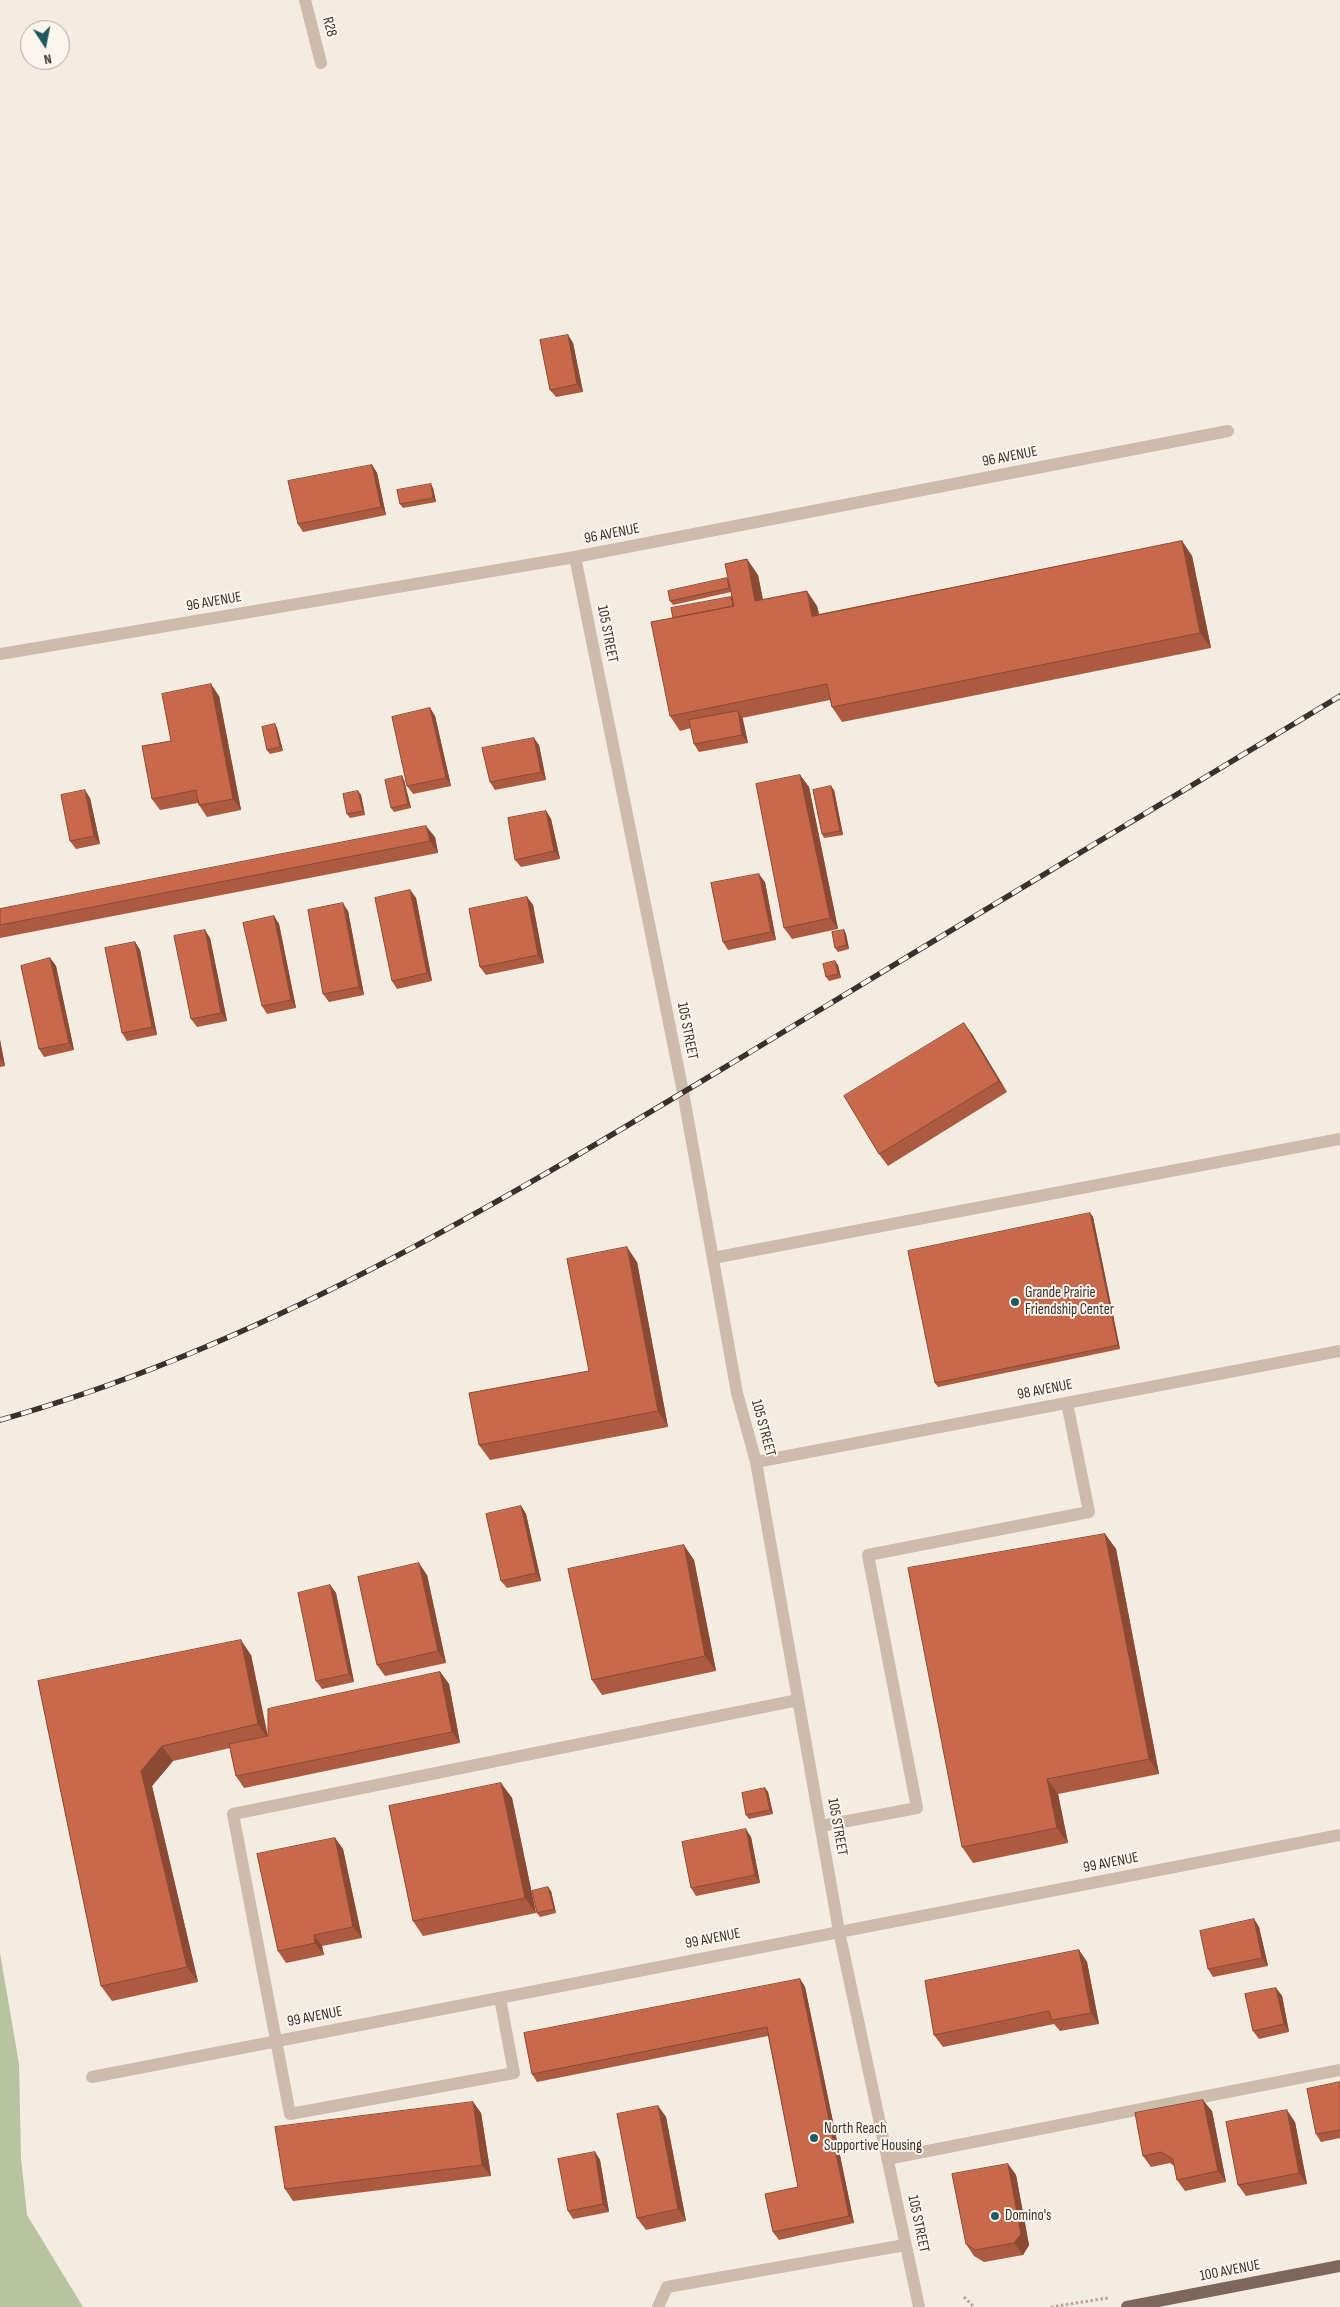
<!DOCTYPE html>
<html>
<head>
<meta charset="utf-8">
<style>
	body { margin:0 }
	#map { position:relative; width:1340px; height:2307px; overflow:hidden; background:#f4ebe1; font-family:"Sofia Sans Condensed",sans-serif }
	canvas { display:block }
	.north { position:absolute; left:20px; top:20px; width:50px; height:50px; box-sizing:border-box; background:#fbf5ee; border:1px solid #aea6a0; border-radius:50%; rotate:169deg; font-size:14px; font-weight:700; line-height:20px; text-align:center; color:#3b302b }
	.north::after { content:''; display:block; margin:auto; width:18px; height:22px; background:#1f5a5e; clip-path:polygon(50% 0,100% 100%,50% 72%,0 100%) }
</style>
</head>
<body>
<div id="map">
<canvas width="1340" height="2307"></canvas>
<div class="north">N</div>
</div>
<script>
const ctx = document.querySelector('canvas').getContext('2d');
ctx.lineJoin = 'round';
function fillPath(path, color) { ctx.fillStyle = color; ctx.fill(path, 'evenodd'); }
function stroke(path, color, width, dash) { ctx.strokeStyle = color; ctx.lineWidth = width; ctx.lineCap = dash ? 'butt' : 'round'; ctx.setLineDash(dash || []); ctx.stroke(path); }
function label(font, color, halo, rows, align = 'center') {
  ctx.font = font + ' "Sofia Sans Condensed",sans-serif'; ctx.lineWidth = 4; ctx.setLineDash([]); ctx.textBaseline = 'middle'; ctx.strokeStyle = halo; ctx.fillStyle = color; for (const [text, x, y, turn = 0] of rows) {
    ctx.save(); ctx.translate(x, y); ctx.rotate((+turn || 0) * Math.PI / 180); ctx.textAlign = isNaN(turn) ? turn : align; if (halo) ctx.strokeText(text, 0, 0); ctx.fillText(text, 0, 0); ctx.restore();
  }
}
fillPath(new Path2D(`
	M0 1953 19 2064 21 2158 27 2215 83 2307H0Z`), '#b8c4a0');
stroke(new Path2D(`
	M964 2297 974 2307
	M1051 2307 1108 2298`), '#b9a596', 3, [2.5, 2.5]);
stroke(new Path2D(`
	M305 0 321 63
	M575 557 683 1092 737 1393 756 1462 839 1931 919 2307
	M0 654 575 557 1228 431
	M713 1258 1340 1139
	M756 1462 1340 1351
	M821 1826 917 1808 868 1555 1089 1512 1067 1403
	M500 1998 514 2073 290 2114 233 1814 798 1700
	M92 2077 1340 1835
	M887 2159 1340 2070
	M658 2307 667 2287 905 2245`), '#cdbbac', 12);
stroke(new Path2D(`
	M1127 2307 1340 2266`), '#7d675c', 12);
const rail = new Path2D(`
	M0 1420C266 1345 507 1198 742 1057 941 936 1141 816 1340 696`);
stroke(rail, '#3b302b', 5.5);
stroke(rail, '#fbf5ee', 4, [11]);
fillPath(new Path2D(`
	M568 335 573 343 583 392 556 397 550 390Z
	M372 465 377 473 386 515 303 532 298 524Z
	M433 488 436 502 403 508 400 504Z
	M1182 541 1192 556 1211 648 842 722 832 707 830 700 742 718 748 743 699 752 694 744 691 728 680 731 670 716 673 618 731 597 732 599 731 592 673 605 670 601 727 578 729 580 758 575 763 600 817 606 819 614Z
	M219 696 241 810 207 817 199 805 198 803 160 810 152 799 171 741Z
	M430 708 435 716 451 786 413 794 407 786Z
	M277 728 283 751 270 754 267 750Z
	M539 745 546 780 495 790 490 782Z
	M800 775 809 787 838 929 792 939 784 928Z
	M404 780 411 808 394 812 391 808Z
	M834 790 843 835 824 838 822 834Z
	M358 791 361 795 365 815 350 818 347 814Z
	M90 798 100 844 76 849 70 841Z
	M546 811 551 819 560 859 521 867 515 860Z
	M435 837 438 853 0 938V909Z
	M765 882 776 940 728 950 723 942Z
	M410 890 416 898 432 981 397 989 392 981Z
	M527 897 533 905 544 963 486 975 480 967Z
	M348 911 364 995 329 1002 323 994Z
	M274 916 279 924 296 1008 267 1014 262 1006Z
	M844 930 846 934 849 949 838 952 835 948Z
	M210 938 227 1021 197 1027 191 1019Z
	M135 942 140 950 157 1035 127 1041 122 1033Z
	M50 958 56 966 74 1050 44 1057 39 1049Z
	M838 965 841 978 829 981 826 977Z
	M972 1034 1007 1092 888 1166 879 1154Z
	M0 1040 5 1066 0 1067Z
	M1090 1213 1093 1217 1120 1349 938 1387 935 1383Z
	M637 1262 668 1427 490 1460 479 1445 589 1371Z
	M521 1506 526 1514 541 1581 507 1588 501 1581Z
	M1105 1534 1116 1549 1159 1774 1058 1794 1068 1843 973 1863 962 1847Z
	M694 1560 716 1671 602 1695 592 1680Z
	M427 1575 446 1663 385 1676 377 1665Z
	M330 1585 336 1593 354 1682 322 1689 316 1681Z
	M251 1655 268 1736 440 1672 449 1684 460 1743 244 1788 236 1776 230 1748 173 1761 152 1786 198 1982 112 2001 101 1986 38 1681Z
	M501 1783 512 1798 536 1913 423 1936 413 1921Z
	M765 1788 768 1792 773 1814 749 1819 746 1815Z
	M751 1837 760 1883 696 1896 691 1888Z
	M335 1838 343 1849 362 1938 322 1946 324 1955 286 1963 278 1951Z
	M551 1891 556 1913 540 1917 537 1913Z
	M1254 1919 1259 1927 1268 1966 1213 1977 1208 1969Z
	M1079 1950 1087 1962 1099 2024 1060 2031 1054 2024 943 2047 934 2035Z
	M800 1979 805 1987 854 2223 779 2240 773 2232 798 2187 768 2036 537 2082 532 2074Z
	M1276 1988 1282 1996 1289 2032 1259 2039 1253 2031Z
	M1340 2082V2138L1321 2142 1316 2134Z
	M473 2102 481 2113 491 2176 293 2201 285 2189Z
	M658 2106 666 2117 686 2221 646 2230 637 2218Z
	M1212 2111 1226 2182 1185 2191 1177 2180 1174 2166 1170 2163 1151 2167 1143 2156Z
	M1295 2122 1307 2184 1246 2196 1238 2185Z
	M595 2152 600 2160 609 2212 573 2219 568 2211Z
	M1008 2164 1016 2175 1029 2245 1023 2255 984 2262 974 2256 966 2244Z`), '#ac5a40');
fillPath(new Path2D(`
	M568 335 573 343 583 392 577 384Z
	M372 465 377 473 386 515 381 507Z
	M431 484 433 488 436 502 433 498Z
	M1182 541 1192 556 1211 648 1200 633Z
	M747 559 758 575 766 616 755 601Z
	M807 591 817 606 823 631 812 616Z
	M211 684 219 696 241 810 233 799Z
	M430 708 435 716 451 786 446 778Z
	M738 711 743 719 748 743 742 735Z
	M275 724 277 728 283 751 280 747Z
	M534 738 539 745 546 780 541 772Z
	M800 775 809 787 838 929 830 918Z
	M402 776 404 780 411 808 408 804Z
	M831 786 834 790 843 835 840 831Z
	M85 790 90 798 100 844 94 836Z
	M358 791 361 795 365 815 363 811Z
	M546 811 551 819 560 859 554 851Z
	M426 826 435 837 438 853 430 841Z
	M759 874 765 882 776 940 771 932Z
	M410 890 416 898 432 981 427 973Z
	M527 897 533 905 544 963 538 955Z
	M343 903 348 911 364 995 359 987Z
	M274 916 279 924 296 1008 291 1000Z
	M205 930 210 938 227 1021 221 1013Z
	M844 930 846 934 849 949 846 945Z
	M135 942 140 950 157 1035 152 1027Z
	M50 958 56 966 74 1050 69 1043Z
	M835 961 838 965 841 978 838 974Z
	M964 1023 972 1034 1007 1092 999 1081Z
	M0 1040 5 1066 0 1059Z
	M1090 1213 1093 1217 1120 1349 1118 1345Z
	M627 1247 637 1262 668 1427 658 1411Z
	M521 1506 526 1514 541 1581 536 1573Z
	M1105 1534 1116 1549 1159 1774 1149 1759Z
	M684 1545 694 1560 716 1671 705 1656Z
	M419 1563 427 1575 446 1663 438 1651Z
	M330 1585 336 1593 354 1682 349 1674Z
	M241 1640 251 1655 268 1739 258 1724Z
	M440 1672 449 1684 460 1743 452 1732Z
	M162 1746 173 1761 152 1786 198 1982 187 1967 141 1771Z
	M1047 1779 1058 1794 1068 1843 1057 1828Z
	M501 1783 512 1798 536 1913 525 1898Z
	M765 1788 768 1792 773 1814 770 1810Z
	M746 1829 751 1837 760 1883 755 1875Z
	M335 1838 343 1849 362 1938 353 1927Z
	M548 1887 551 1891 556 1913 554 1909Z
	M1254 1919 1259 1927 1268 1966 1262 1958Z
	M314 1935 322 1946 324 1955 315 1943Z
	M1079 1950 1087 1962 1099 2024 1091 2013Z
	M800 1979 805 1987 854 2223 849 2216Z
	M1276 1988 1282 1996 1289 2032 1284 2024Z
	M1203 2100 1212 2111 1226 2182 1218 2171Z
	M473 2102 481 2113 491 2176 482 2165Z
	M658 2106 666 2117 686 2221 678 2209Z
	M1287 2110 1295 2122 1307 2184 1299 2173Z
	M595 2152 600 2160 609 2212 603 2204Z
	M1008 2164 1016 2175 1029 2245 1023 2255 1014 2243Z`), '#8c4a34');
const building = new Path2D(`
	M568 335 577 384 550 390 540 340Z
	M372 465 381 507 298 524 288 481Z
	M431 484 433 498 400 504 397 490Z
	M1182 541 1200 633 832 707 827 684 670 716 651 622 734 606 725 564 747 559 755 601 807 591 812 616Z
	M727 578 729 588 670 601 668 591Z
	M731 597 733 606 673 618 671 608Z
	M211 684 233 799 199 805 196 790 152 799 142 746 171 741 162 694Z
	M430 708 446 778 407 786 392 717Z
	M738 711 742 735 694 744 689 720Z
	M275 724 280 747 267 750 262 727Z
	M534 738 541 772 490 782 482 748Z
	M800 775 830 918 784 928 756 784Z
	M402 776 408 804 391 808 385 780Z
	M831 786 840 831 822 834 813 790Z
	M85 790 94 836 70 841 61 795Z
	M358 791 363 811 347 814 343 794Z
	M546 811 554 851 515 860 508 818Z
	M426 826 430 841 0 925V909Z
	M759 874 771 932 723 942 711 883Z
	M410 890 427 973 392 981 375 898Z
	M527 897 538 955 480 967 469 909Z
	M343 903 359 987 323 994 308 910Z
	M274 916 291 1000 262 1006 243 923Z
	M205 930 221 1013 191 1019 174 936Z
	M844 930 846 945 835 948 832 932Z
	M135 942 152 1027 122 1033 105 948Z
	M50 958 69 1043 39 1049 21 966Z
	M835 961 838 974 826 977 823 964Z
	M964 1023 999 1081 879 1154 844 1096Z
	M1090 1213 1118 1345 935 1383 908 1251Z
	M627 1247 658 1411 479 1445 469 1393 589 1371 567 1259Z
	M521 1506 536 1573 501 1581 486 1514Z
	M1105 1534 1149 1759 1047 1779 1057 1828 962 1847 908 1568Z
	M684 1545 705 1656 592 1680 568 1569Z
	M419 1563 438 1651 377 1665 358 1577Z
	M330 1585 349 1674 316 1681 298 1593Z
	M241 1640 258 1724 162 1746 141 1771 187 1967 101 1986 38 1681Z
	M440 1672 452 1732 236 1776 229 1744 268 1736V1709Z
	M501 1783 525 1898 413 1921 389 1806Z
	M765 1788 770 1810 746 1815 742 1793Z
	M746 1829 755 1875 691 1888 682 1842Z
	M335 1838 353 1927 314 1935 315 1943 278 1951 257 1854Z
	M548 1887 554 1909 537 1913 532 1891Z
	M1254 1919 1262 1958 1208 1969 1200 1931Z
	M1079 1950 1091 2013 1052 2020 1049 2011 934 2035 925 1981Z
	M800 1979 849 2216 773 2232 765 2194 798 2187 767 2027 532 2074 524 2033Z
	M1276 1988 1284 2024 1253 2031 1245 1994Z
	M1340 2082V2130L1316 2134 1307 2089Z
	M1203 2100 1218 2171 1177 2180 1173 2159 1161 2152 1143 2156 1135 2113Z
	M473 2102 482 2165 285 2189 275 2127Z
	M658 2106 678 2209 637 2218 617 2114Z
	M1287 2110 1299 2173 1238 2185 1226 2122Z
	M595 2152 603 2204 568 2211 558 2159Z
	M1008 2164 1021 2234 1014 2243 975 2250 966 2244 952 2174Z`);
fillPath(building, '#c8694b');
stroke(building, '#8c4a34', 1);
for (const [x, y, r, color] of [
	[1015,1302,5,"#1f5a5e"],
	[814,2138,5,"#1f5a5e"],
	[995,2216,5,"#1f5a5e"]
]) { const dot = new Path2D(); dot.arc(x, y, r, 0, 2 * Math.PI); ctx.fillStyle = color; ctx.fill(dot); stroke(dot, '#fbf5ee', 2); }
label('15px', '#3b302b', '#fbf5ee', [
	["R28",329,27,76],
	["96 AVENUE",1010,457,-11],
	["96 AVENUE",612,534,-11],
	["96 AVENUE",214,602,-10],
	["105 STREET",607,634,79],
	["105 STREET",687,1031,79],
	["98 AVENUE",1045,1390,-11],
	["105 STREET",763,1428,75],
	["105 STREET",837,1827,80],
	["99 AVENUE",1111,1863,-11],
	["99 AVENUE",713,1939,-11],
	["99 AVENUE",315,2017,-11],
	["105 STREET",918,2224,78],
	["100 AVENUE",1230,2271,-11]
]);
label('15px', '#3b302b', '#fbf5ee', [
	["Grande Prairie",1025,1293],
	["Friendship Center",1025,1310],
	["North Reach",824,2129],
	["Supportive Housing",824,2146],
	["Domino's",1005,2216]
], 'left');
</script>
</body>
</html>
